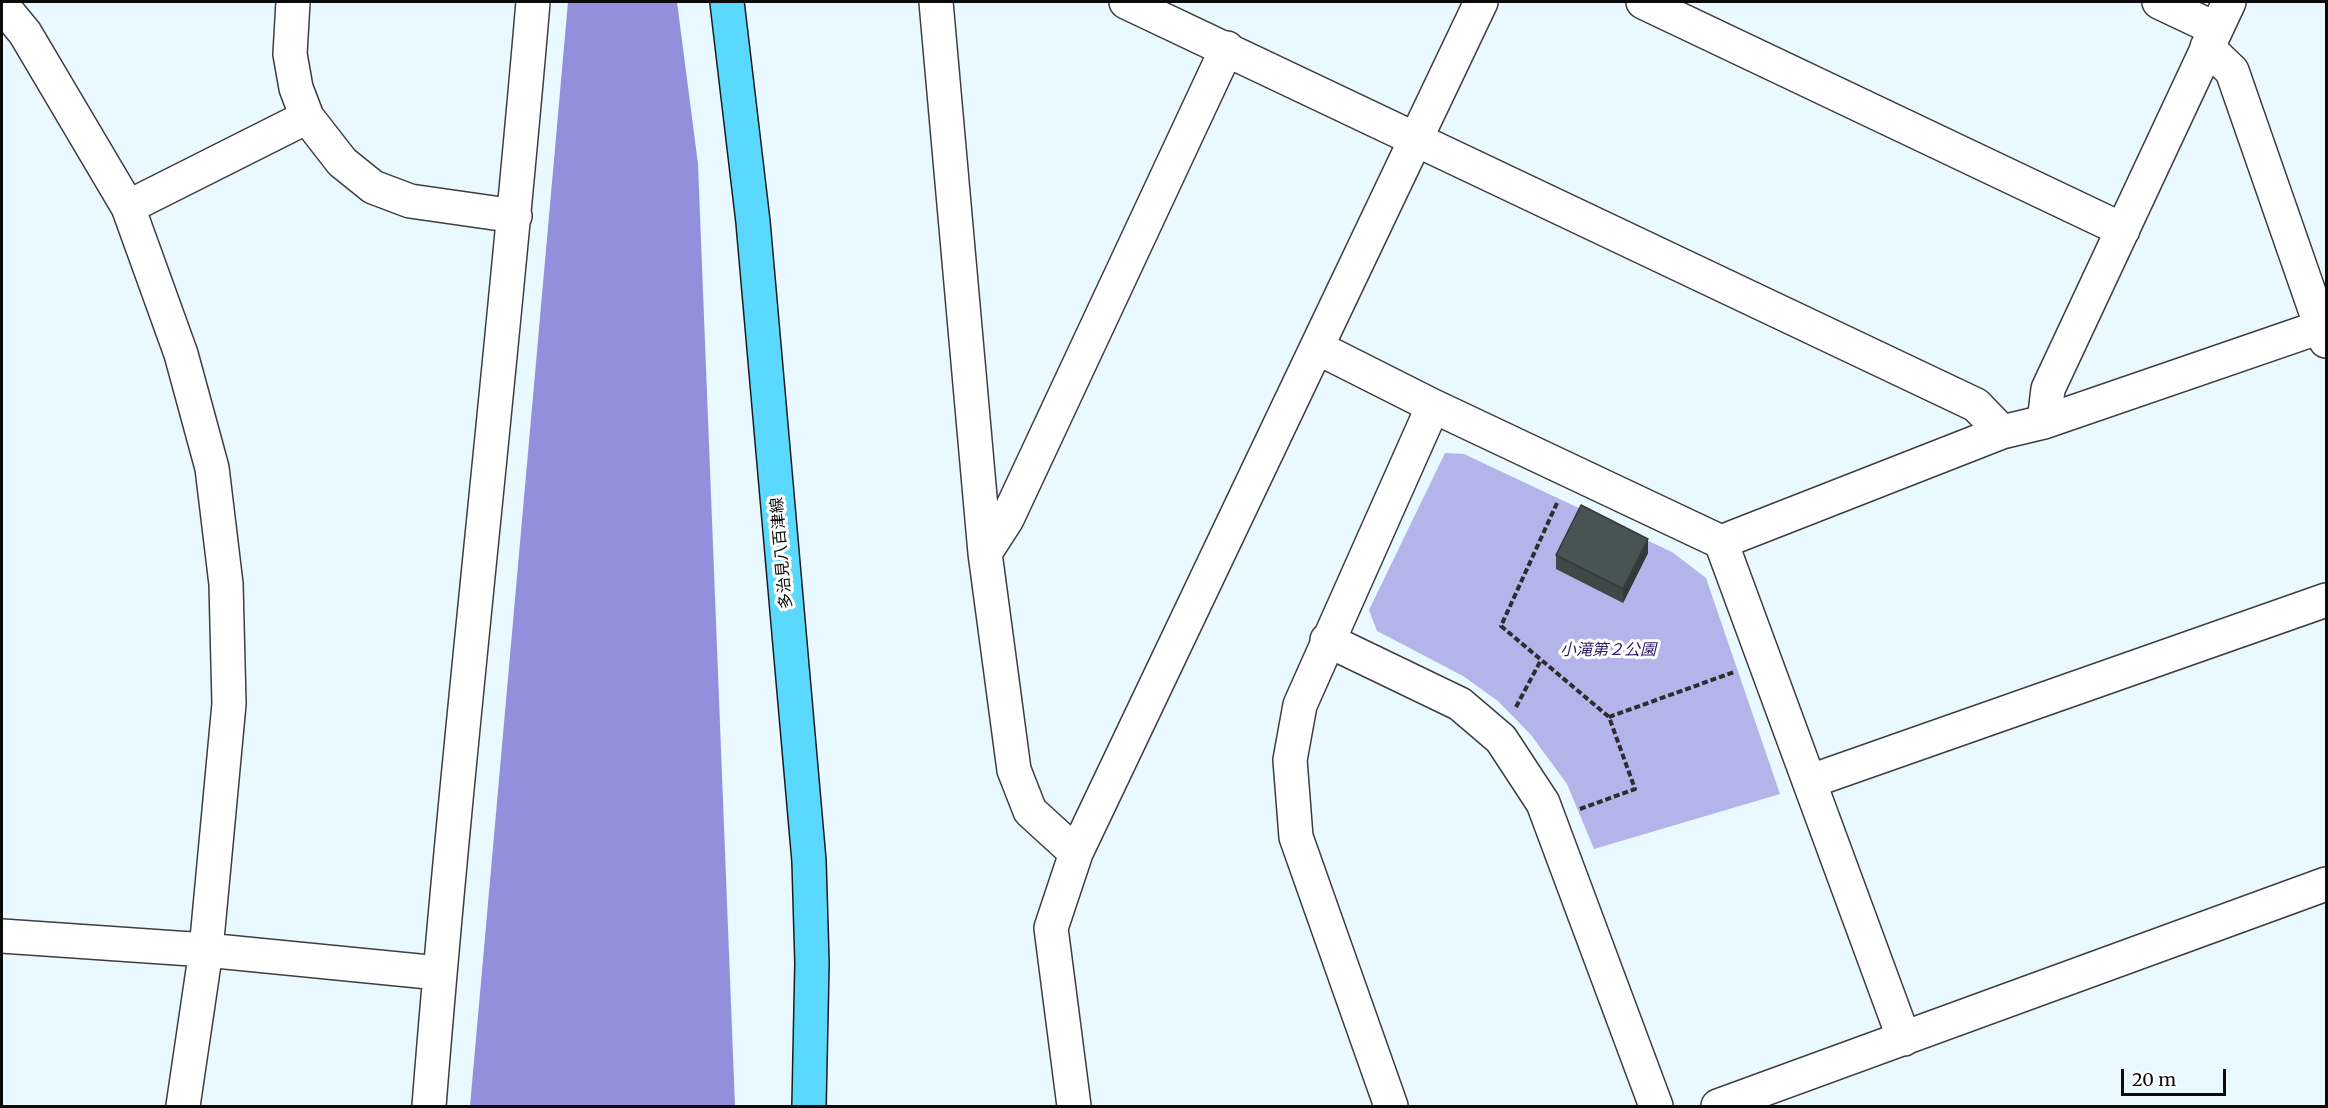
<!DOCTYPE html>
<html>
<head>
<meta charset="utf-8">
<style>
	body { margin:0 }
	#map { position:relative; width:2328px; height:1108px; overflow:hidden; background:#e9f9ff; font-family:Merriweather,serif }
	canvas { display:block }
	.frame { position:absolute; inset:0; border:3px solid #0b0b0b; pointer-events:none }
	.scale { position:absolute; left:2121px; top:1069px; width:105px; height:27px; box-sizing:border-box; border:3px solid #0b0b0b; border-top:0; padding-left:8px; font-size:18px; line-height:21px; white-space:nowrap; color:#0b0b0b; -webkit-text-stroke:4px #fff; paint-order:stroke }
</style>
</head>
<body>
<div id="map">
<canvas width="2328" height="1108"></canvas>
<div class="frame"></div>
<div class="scale">20 m</div>
</div>
<script>
const ctx = document.querySelector('canvas').getContext('2d');
ctx.lineJoin = 'round';
function fillPath(path, color) { ctx.fillStyle = color; ctx.fill(path, 'evenodd'); }
function stroke(path, color, width, dash) { ctx.strokeStyle = color; ctx.lineWidth = width; ctx.lineCap = dash ? 'butt' : 'round'; ctx.setLineDash(dash || []); ctx.stroke(path); }
function label(font, color, halo, rows, align = 'center') {
  ctx.font = font + ' Merriweather,"Noto Sans JP",serif'; ctx.lineWidth = 6; ctx.setLineDash([]); ctx.textBaseline = 'middle'; ctx.strokeStyle = halo; ctx.fillStyle = color; for (const [text, x, y, turn = 0] of rows) {
    ctx.save(); ctx.translate(x, y); ctx.rotate((+turn || 0) * Math.PI / 180); ctx.textAlign = isNaN(turn) ? turn : align; if (halo) ctx.strokeText(text, 0, 0); ctx.fillText(text, 0, 0); ctx.restore();
  }
}
fillPath(new Path2D(`
	M1445 453 1464 454 1672 552 1706 578 1780 794 1594 849 1567 784 1531 735 1498 701 1463 676 1377 631 1369 610Z`), '#b2b4ea');
fillPath(new Path2D(`
	M568 2H677L698 164 735 1106H470Z`), '#9290dc');
const minor = new Path2D(`
	M293 2 290 54 296 88 307 117 342 162 373 187 410 201 515 216
	M936 2 985 553 1014 770 1030 811 1076 853
	M1126 2 1976 405 2002 432
	M1643 2 2123 230
	M2159 2 2216 29
	M2 5 25 33 128 207 181 354 212 468 226 584 229 704 206 950 183 1106
	M2207 47 2232 71 2326 341
	M128 207 307 117
	M1318 348 1433 406 1721 542 1904 1039
	M2044 422 2048 389 2229 2
	M1721 542 2002 432 2044 422 2326 325
	M985 553 1007 519 1227 48
	M1327 640 1460 704 1501 739 1543 803 1656 1106
	M1811 781 2326 600
	M2 936 206 950 439 973
	M429 1106C458 738 502 370 533 2
	M1074 1106 1051 928 1076 853 1481 2
	M1391 1106 1296 837 1290 760 1300 705 1433 406
	M1718 1106 2326 884`);
const major = new Path2D(`
	M727 2 753 222 809 861 812 963 809 1106`);
stroke(minor, '#3e3e3e', 36);
stroke(major, '#1c1c1c', 36);
stroke(new Path2D(`
	M1557 503 1501 626 1609 717
	M1516 707 1541 660
	M1580 809 1635 789 1609 717 1734 672`), '#2d2d2d', 4, [6, 3]);
stroke(minor, '#fff', 33);
stroke(major, '#5ad8fe', 33);
fillPath(new Path2D(`
	M1648 553 1623 603 1556 569V555Z`), '#3d4847');
fillPath(new Path2D(`
	M1648 539V553L1623 603V589Z`), '#323b39');
const building = new Path2D(`
	M1581 505 1648 539 1623 589 1556 555Z`);
fillPath(building, '#475452');
stroke(building, '#323b39', 1.5);
label('16px', '#0b0b0b', '#fff', [
	["多治見八百津線",782,553,-95]
]);
label('italic 16px', '#2e1a64', '#fff', [
	["小滝第２公園",1608,650]
]);
</script>
</body>
</html>
